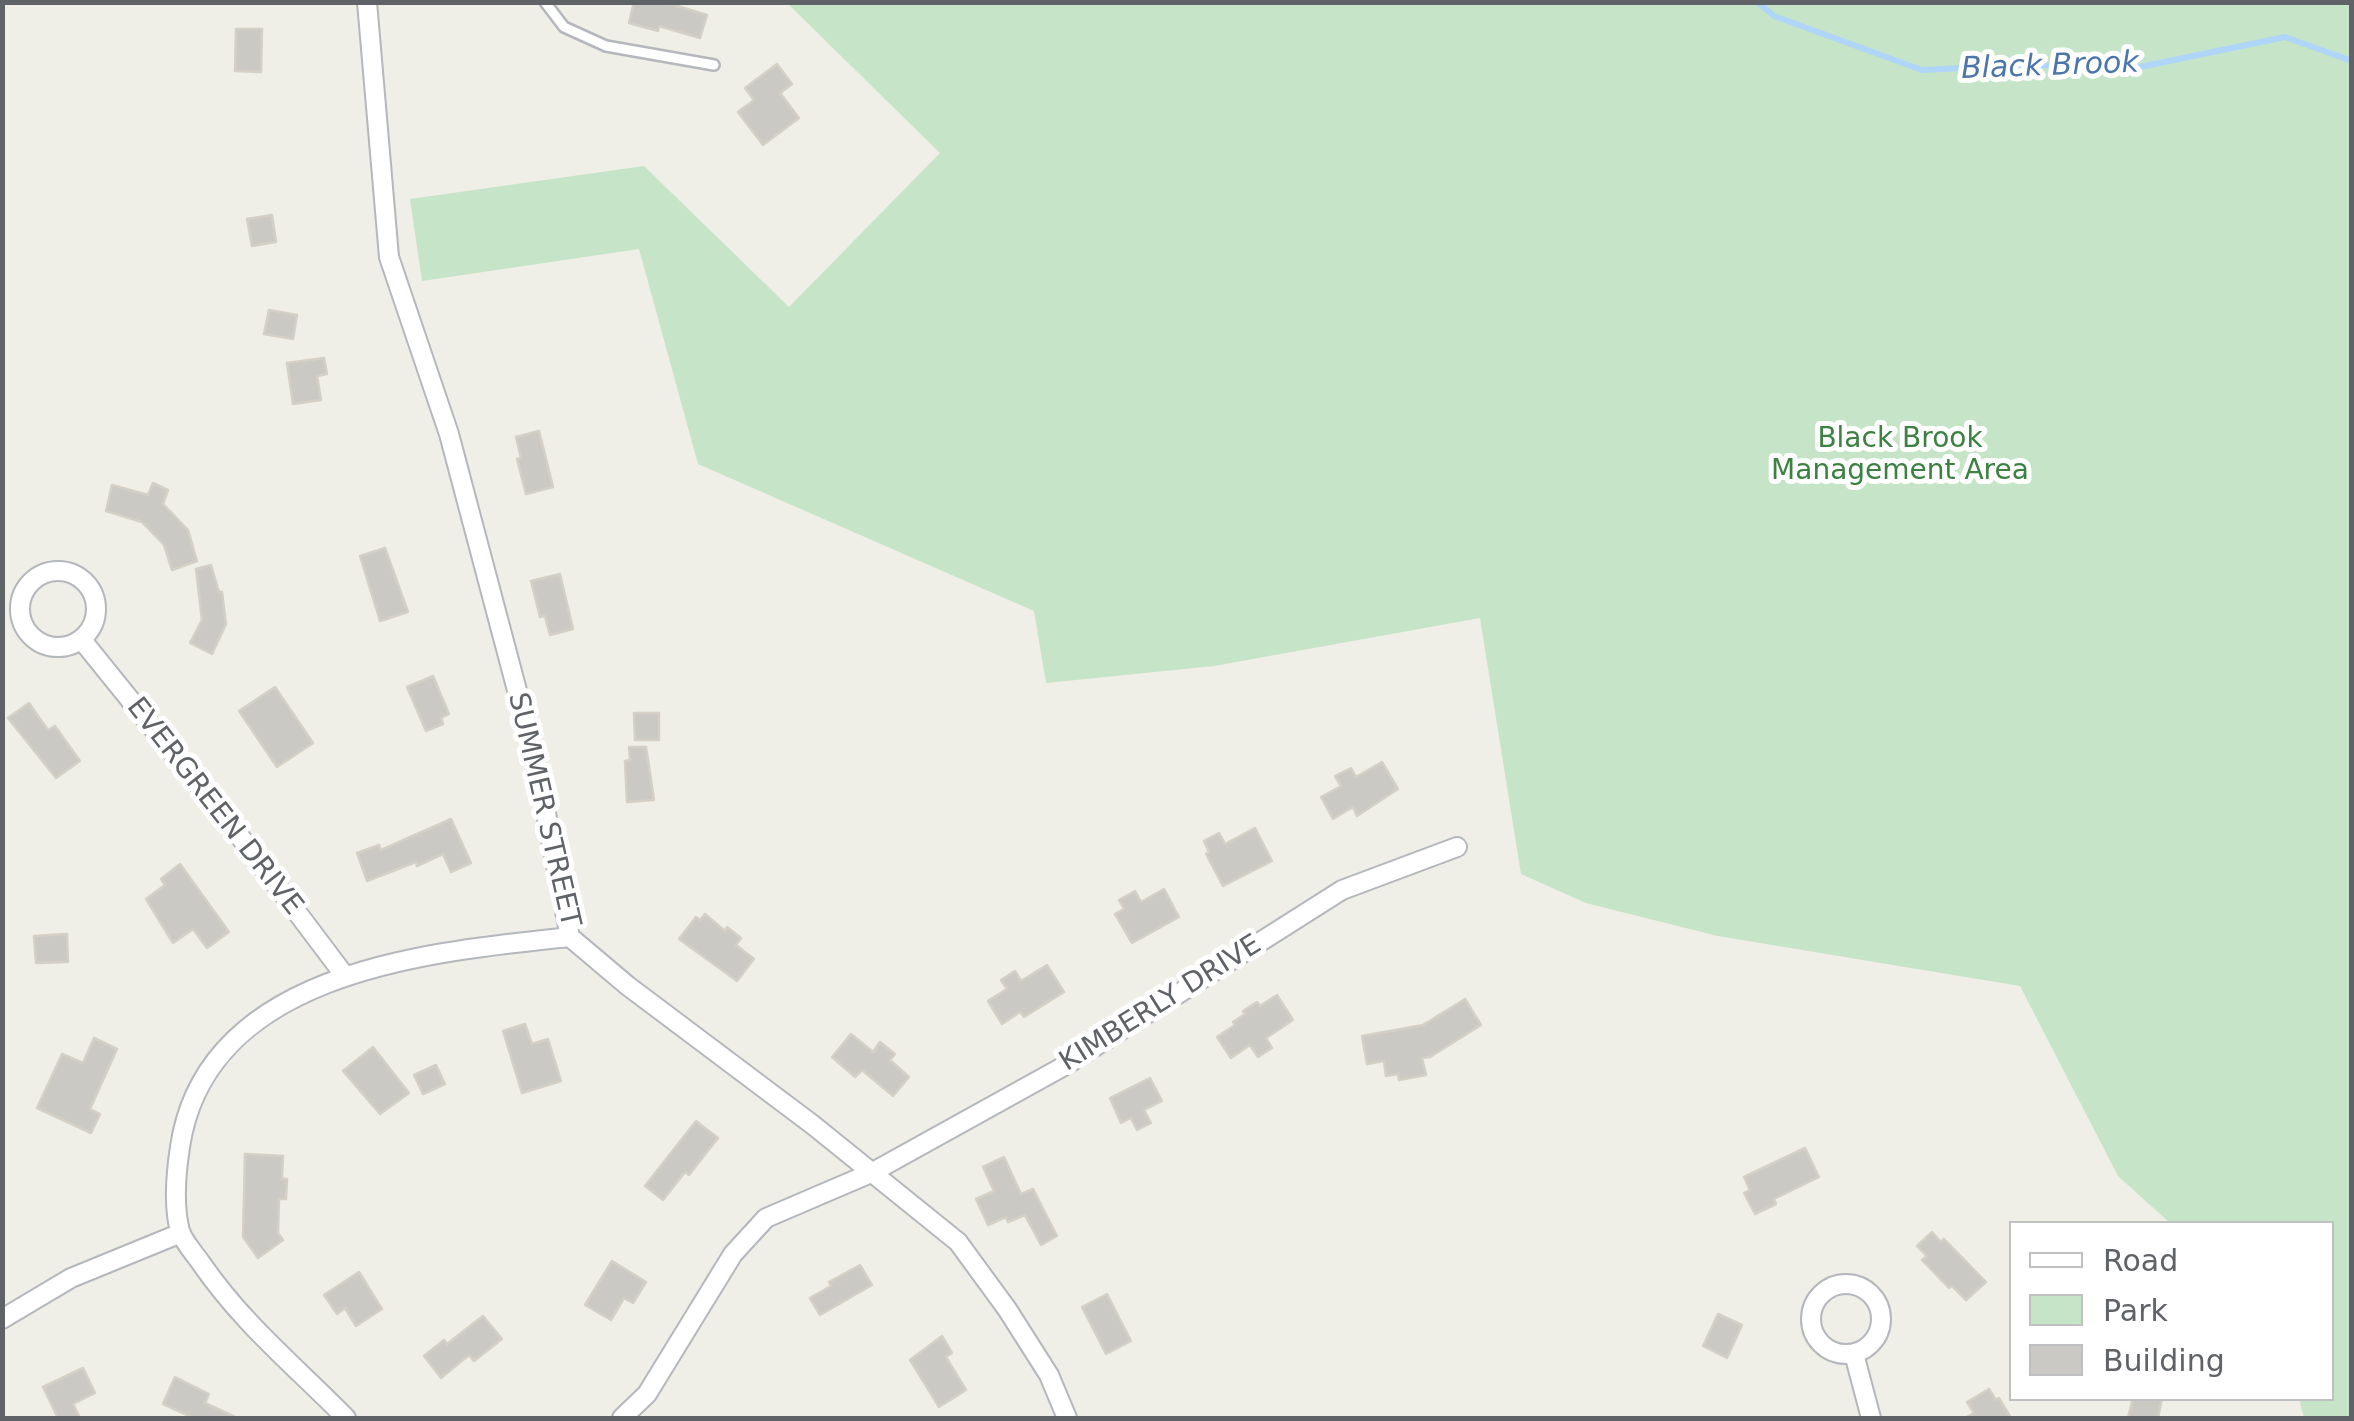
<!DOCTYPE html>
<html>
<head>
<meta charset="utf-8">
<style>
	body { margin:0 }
	#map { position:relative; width:2354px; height:1421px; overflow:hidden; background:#efeee7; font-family:"DejaVu Sans",sans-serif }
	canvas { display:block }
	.frame { position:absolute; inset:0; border:5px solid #5f6266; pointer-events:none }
	.legend { position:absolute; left:2009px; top:1221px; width:325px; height:180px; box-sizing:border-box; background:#fff; border:2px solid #bfc0c2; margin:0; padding:12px 18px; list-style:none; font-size:30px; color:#5f6266 }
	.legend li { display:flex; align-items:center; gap:20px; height:50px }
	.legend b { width:50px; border:2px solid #bfc0c2 }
</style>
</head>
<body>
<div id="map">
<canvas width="2354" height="1421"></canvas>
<div class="frame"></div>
<ul class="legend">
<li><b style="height:12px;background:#fff"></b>Road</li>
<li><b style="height:28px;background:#c6e4c8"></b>Park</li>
<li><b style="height:28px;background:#cbc9c4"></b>Building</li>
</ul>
</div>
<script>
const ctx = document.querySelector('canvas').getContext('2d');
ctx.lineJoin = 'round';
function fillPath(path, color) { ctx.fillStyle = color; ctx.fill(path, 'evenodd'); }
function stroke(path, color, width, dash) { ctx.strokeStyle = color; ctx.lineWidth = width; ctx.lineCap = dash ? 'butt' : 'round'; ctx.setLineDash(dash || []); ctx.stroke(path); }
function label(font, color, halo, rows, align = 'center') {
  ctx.font = font + ' "DejaVu Sans",sans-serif'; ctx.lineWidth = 10; ctx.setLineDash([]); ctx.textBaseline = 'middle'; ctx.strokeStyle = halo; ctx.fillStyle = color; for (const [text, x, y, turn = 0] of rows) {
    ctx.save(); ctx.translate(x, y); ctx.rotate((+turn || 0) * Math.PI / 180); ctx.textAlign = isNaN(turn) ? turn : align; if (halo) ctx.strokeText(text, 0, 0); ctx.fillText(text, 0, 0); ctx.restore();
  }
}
fillPath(new Path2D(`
	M787 3H2351V1418H2304L2299 1399 2332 1398V1224L2170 1223 2118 1176 2020 986 1718 936 1586 903 1521 874 1480 618 1214 666 1046 683 1034 611 698 464 639 249 422 281 410 199 644 166 789 307 940 153Z`), '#c6e4c8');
stroke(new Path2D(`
	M1757 2 1774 16 1922 70 2026 65 2135 68 2285 37 2352 61`), '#afd5f8', 6);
const building = new Path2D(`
	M634 2H664L707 15 700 38 659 26 658 31 629 23Z
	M236 29H262L261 72 235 71Z
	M777 64 792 84 780 93 799 118 763 145 738 112 754 100 745 88Z
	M272 215 276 242 252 246 247 219Z
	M269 310 297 315 293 339 264 334Z
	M324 358 327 374 317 376 321 400 293 404 287 363Z
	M539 431 553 487 526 494 517 459 521 458 516 437Z
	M153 483 168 490 163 504 188 530 197 561 172 570 164 545 142 522 106 511 112 485 148 495Z
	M385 548 408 612 380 621 360 556Z
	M211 565 219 592H222L226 624 212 654 190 643 202 620 196 569Z
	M560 574 573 629 550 635 545 616 540 617 531 581Z
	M433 676 449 714 441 718 443 724 426 731 407 687Z
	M275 687 313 743 277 767 239 711Z
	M29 703 48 730 55 726 80 761 56 778 8 718Z
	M634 713H659V740H635Z
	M629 747H646L654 800 627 802 625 761 630 760Z
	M1382 762 1398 789 1357 816 1353 807 1333 819 1321 797 1341 786 1335 776 1351 768 1356 777Z
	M451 819 471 863 451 872 443 854 417 866 416 862 367 881 357 853 379 845 381 850Z
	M1255 828 1272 861 1223 886 1206 854 1209 852 1204 841 1219 833 1225 844Z
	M180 864 229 932 207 948 193 929 173 943 146 899 165 885 161 879Z
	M1164 889 1179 917 1132 943 1115 914 1124 909 1119 900 1135 891 1141 902Z
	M705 914 725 931 727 927 741 938 736 945 754 959 737 981 679 939 696 917 700 920Z
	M67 934 68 962 36 963 34 936Z
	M1047 965 1064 992 1024 1017 1020 1012 1002 1024 988 1001 1007 989 1001 980 1015 971 1021 981Z
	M1277 995 1293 1020 1266 1038 1272 1048 1258 1057 1250 1045 1231 1058 1217 1037 1235 1025 1233 1022 1245 1014 1243 1011 1257 1002 1260 1006Z
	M1465 999 1481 1025 1430 1057 1422 1058 1426 1075 1399 1080 1398 1074 1386 1076 1384 1061 1367 1064 1362 1036 1423 1025Z
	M525 1024 532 1044 548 1039 561 1081 522 1093 503 1031Z
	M851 1034 873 1052 880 1042 895 1054 890 1060 909 1077 893 1096 862 1070 855 1077 832 1057Z
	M94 1038 117 1049 90 1109 100 1114 91 1133 37 1108 62 1054 83 1063Z
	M373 1047 409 1093 380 1114 343 1071Z
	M436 1065 445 1084 423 1094 414 1075Z
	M1150 1078 1162 1101 1144 1110 1151 1123 1137 1130 1131 1118 1121 1123 1110 1098Z
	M696 1121 718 1138 689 1175 685 1172 663 1200 645 1186Z
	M1805 1148 1819 1177 1774 1199 1776 1204 1755 1214 1744 1193 1750 1190 1744 1177Z
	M245 1154 283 1156 282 1179H287L286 1199H279L278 1233 283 1240 258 1258 243 1237Z
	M1004 1157 1021 1194 1033 1189 1057 1236 1041 1245 1025 1215 1008 1222 1006 1217 988 1225 976 1199 994 1191 983 1167Z
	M1932 1232 1941 1242 1944 1239 1986 1282 1966 1300 1952 1286 1949 1288 1922 1260 1927 1256 1917 1246Z
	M612 1261 646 1282 633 1303 624 1298 611 1320 585 1305Z
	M860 1265 872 1285 820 1315 810 1298 831 1286 829 1282Z
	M359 1272 382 1309 356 1326 345 1308 337 1314 324 1295Z
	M1107 1294 1131 1341 1106 1354 1082 1307Z
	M1718 1314 1742 1325 1727 1358 1703 1346Z
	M483 1316 502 1339 474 1361 469 1355 441 1378 424 1356 444 1340 447 1344Z
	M942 1336 952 1353 946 1357 966 1390 939 1407 910 1360Z
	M83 1368 95 1393 73 1404 80 1418H58L43 1387Z
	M175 1377 209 1394 205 1403 237 1418H194L163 1404Z
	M1989 1389 1996 1400 1999 1398 2011 1418H1965L1974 1413 1967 1402Z
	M2133 1398H2162L2158 1418H2128Z`);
fillPath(building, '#cbc9c4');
stroke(building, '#d4d0c6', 2.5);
const service = new Path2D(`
	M545 2 564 27 606 46 714 65`);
const minor = new Path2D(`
	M367 2 389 257 449 434 536 762 570 937 628 986 813 1125 958 1242 1007 1309 1049 1375 1067 1418
	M20 609a38 38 0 1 1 76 0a38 38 0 1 1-76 0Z
	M81 639 232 826 345 976
	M1811 1319a35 35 0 1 1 70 0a35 35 0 1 1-70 0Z
	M2 1319 71 1278 181 1233
	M1854 1354 1871 1418
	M346 1418C296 1367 242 1323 201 1263 194 1253 183 1241 180 1231 173 1205 176 1173 180 1147 206 971 429 952 570 937
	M622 1418 647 1394 733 1254 766 1218 871 1173 1066 1065 1342 890 1457 847`);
stroke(service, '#b4b7bb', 14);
stroke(minor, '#b4b7bb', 22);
stroke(service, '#fff', 9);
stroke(minor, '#fff', 18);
label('28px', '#3c8042', '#fff', [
	["Black Brook",1900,440],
	["Management Area",1900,472]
]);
label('28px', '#5f6266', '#fff', [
	["EVERGREEN DRIVE",214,807,52],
	["SUMMER STREET",543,810,77],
	["KIMBERLY DRIVE",1161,1004,-32]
]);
label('italic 30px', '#4c75a9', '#fff', [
	["Black Brook",2050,67,-2]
]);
</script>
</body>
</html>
